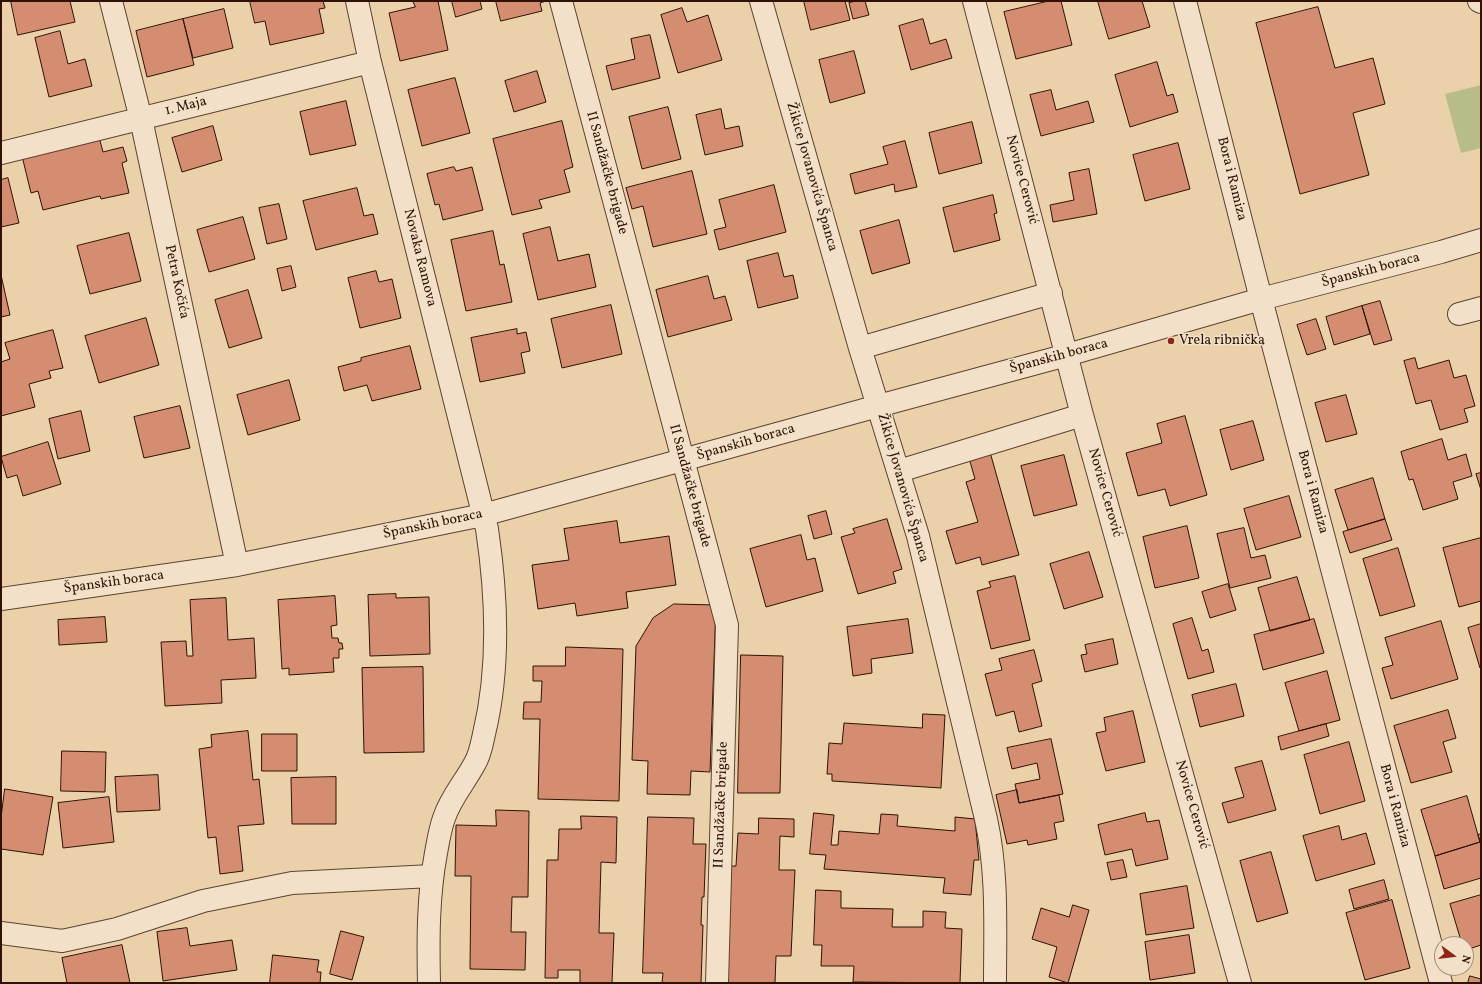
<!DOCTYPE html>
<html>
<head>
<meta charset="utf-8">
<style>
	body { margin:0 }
	#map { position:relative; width:1482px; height:984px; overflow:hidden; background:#ebd1aa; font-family:Vollkorn,serif }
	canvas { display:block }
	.frame { position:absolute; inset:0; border:2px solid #2f1106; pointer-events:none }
	.north { position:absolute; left:1434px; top:936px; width:40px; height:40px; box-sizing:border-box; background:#f2e1c8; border:1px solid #a48e7a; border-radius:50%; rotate:105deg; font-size:11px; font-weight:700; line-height:16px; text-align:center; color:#2f1106 }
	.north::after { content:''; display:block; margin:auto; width:14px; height:18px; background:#8f2418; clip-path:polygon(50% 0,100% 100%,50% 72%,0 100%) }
</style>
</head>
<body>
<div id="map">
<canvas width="1482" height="984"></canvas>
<div class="frame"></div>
<div class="north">N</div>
</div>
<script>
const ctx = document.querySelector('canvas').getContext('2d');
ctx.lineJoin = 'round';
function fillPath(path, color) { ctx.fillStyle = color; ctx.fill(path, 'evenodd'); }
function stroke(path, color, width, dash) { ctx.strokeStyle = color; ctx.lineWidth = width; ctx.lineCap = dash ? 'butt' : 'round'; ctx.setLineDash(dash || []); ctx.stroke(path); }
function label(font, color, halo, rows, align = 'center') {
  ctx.font = font + ' Vollkorn,serif'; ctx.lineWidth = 3; ctx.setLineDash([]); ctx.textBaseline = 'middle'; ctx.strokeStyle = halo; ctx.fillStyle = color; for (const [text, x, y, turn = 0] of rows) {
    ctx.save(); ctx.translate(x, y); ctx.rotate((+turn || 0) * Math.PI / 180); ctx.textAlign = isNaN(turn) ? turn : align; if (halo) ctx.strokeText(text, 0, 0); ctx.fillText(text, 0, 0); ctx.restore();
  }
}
fillPath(new Path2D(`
	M1481 85V148L1461 153 1445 94Z`), '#b7bc88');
const building = new Path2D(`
	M11 1H70L75 22 18 35Z
	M250 1H323L325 8 319 9 324 33 270 45 265 21 255 23Z
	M413 1H438L448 50 400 61 389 13 415 7Z
	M452 1H480L482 9 456 17Z
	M496 1H546L540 3 542 11 501 21Z
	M804 1H845L850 20 811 30Z
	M856 1H865L869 15 853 19 849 3Z
	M1049 1H1061L1072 45 1016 59 1004 12Z
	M1098 1H1142L1150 27 1109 39Z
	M1318 7 1335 68 1373 58 1385 104 1353 113 1369 175 1300 194 1256 23Z
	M682 8 687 22 708 15 722 60 678 73 661 15Z
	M224 9 233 48 193 58 183 19Z
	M183 19 194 65 147 77 136 31Z
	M923 19 930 44 946 39 952 58 911 70 899 26Z
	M60 31 68 64 85 59 92 86 49 97 35 38Z
	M650 35 660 78 612 90 606 66 635 59 631 39Z
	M854 51 865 93 830 103 819 60Z
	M1157 62 1167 96 1173 94 1178 112 1130 127 1115 75Z
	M537 71 546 102 514 112 505 81Z
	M455 78 470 133 422 146 408 90Z
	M1051 90 1056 110 1088 101 1094 122 1041 136 1030 95Z
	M346 101 356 145 310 155 300 112Z
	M668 107 681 159 642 169 629 117Z
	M721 109 725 129 739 126 743 146 705 155 696 115Z
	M562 121 573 167 564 170 570 192 539 200 542 208 512 215 493 139Z
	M972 122 982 163 939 174 929 133Z
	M213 126 222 160 182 172 172 138Z
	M99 137 103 152 123 147 127 161 122 163 129 193 101 199 100 196 43 210 38 191 31 193 22 156Z
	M905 141 917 187 895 192 894 184 855 194 850 174 888 164 883 147Z
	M1178 143 1190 189 1145 201 1133 155Z
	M454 167 456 171 472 167 483 210 443 220 439 204 435 205 427 174Z
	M1089 169 1097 214 1053 222 1050 205 1074 200 1069 173Z
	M692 171 707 234 653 247 643 206 632 209 626 188Z
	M8 178 19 223 1 227V180Z
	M774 185 786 232 719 250 714 230 726 227 719 200Z
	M357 188 364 216 373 214 378 234 316 250 303 201Z
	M993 195 997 213 994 214 1000 240 954 252 943 208Z
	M279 204 287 239 267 244 259 208Z
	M243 217 255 259 209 272 197 230Z
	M899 220 910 263 872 274 860 231Z
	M550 227 558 261 589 254 596 287 538 300 523 234Z
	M493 231 500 265 504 264 512 302 466 311 451 240Z
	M129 233 141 281 90 294 77 246Z
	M778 253 784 277 793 275 798 298 758 308 747 261Z
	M291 266 296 287 282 291 277 269Z
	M376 271 379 282 392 279 401 318 360 328 348 278Z
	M1 275 10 315 1 317Z
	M708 276 714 299 725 296 732 320 668 337 656 290Z
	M248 290 262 338 229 348 215 300Z
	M1380 301 1392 340 1374 345 1362 306Z
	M611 305 622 354 562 368 551 319Z
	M1362 306 1370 334 1334 345 1326 317Z
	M146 318 159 365 99 383 85 336Z
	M1316 319 1326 349 1307 355 1297 325Z
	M517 329V334L526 332 530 351 521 353 525 373 480 382 471 338Z
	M53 330 63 368 49 371 51 378 29 384 35 407 1 416V362L10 359 5 343Z
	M410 346 421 389 372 401 367 385 344 391 338 367 361 361V358Z
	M1415 358 1418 369 1449 360 1454 378 1466 375 1475 406 1464 409 1468 422 1440 430 1431 400 1416 404 1404 361Z
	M289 380 300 420 248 435 237 395Z
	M1346 395 1357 434 1326 442 1315 403Z
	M180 406 190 448 144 458 134 417Z
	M81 411 90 451 58 459 49 419Z
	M1185 416 1207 495 1170 506 1165 489 1138 496 1126 453 1162 443 1157 424Z
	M1253 421 1264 460 1231 470 1220 430Z
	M1442 439 1448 460 1466 454 1472 476 1453 482 1458 499 1423 510 1413 479 1409 480 1401 452Z
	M48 442 61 484 23 496 17 475 7 478 1 457Z
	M990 452 1019 555 982 565 980 557 956 564 946 531 978 522 966 482 975 479 969 458Z
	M1064 455 1077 505 1034 516 1021 466Z
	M1481 473V490L1476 474Z
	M1373 478 1385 519 1348 530 1335 490Z
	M1289 496 1301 537 1256 550 1244 509Z
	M826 511 832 534 814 539 808 516Z
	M887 519 902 569 893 572 896 583 858 594 841 537 855 533 853 529Z
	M1385 519 1392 540 1350 553 1343 532Z
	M617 521 620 543 669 536 676 585 626 592 628 608 577 616 575 603 538 609 532 565 569 560 564 529Z
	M1187 526 1199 578 1155 588 1143 537Z
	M1244 528 1251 558 1265 555 1271 578 1230 588 1217 534Z
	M801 535 807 560 815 558 823 591 766 607 750 549Z
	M1481 538V601L1459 607 1443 548Z
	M1398 548 1415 606 1380 616 1363 559Z
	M1089 552 1103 597 1064 609 1050 564Z
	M1015 576 1030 640 991 649 977 591 991 587 989 582Z
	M1297 577 1310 620 1270 631 1258 588Z
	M1228 584 1236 610 1210 618 1202 592Z
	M396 594V598L429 597 430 654 370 656 368 595Z
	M335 596 337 625 331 626 332 638H338L339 643H342L343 649H339V658H333L334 672 289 675V668L282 669 278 600Z
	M226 598 228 640 254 638 256 678 221 680 222 703 165 706 161 642 186 641 187 656H193L190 600Z
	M674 604 716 605 710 772 691 771 690 795 647 794 648 761 632 760 636 646 653 618Z
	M105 617 107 642 59 645 58 620Z
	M1192 618 1202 651 1208 649 1214 672 1188 679 1173 624Z
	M908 619 913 653 871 659 872 673 853 676 847 627Z
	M1314 619 1324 653 1263 670 1254 635Z
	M1441 621 1458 679 1391 699 1382 668 1393 665 1385 638Z
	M1481 624V668H1480L1468 628Z
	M1113 639 1118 664 1085 672 1081 655 1087 654 1085 645Z
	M566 647 623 649 619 801 538 799 540 719H523L524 702H541L542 681H533V666H565Z
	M1034 650 1042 681 1032 684 1042 726 1019 732 1014 711 996 716 985 674 1002 670 999 659Z
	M741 655 783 656 780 793H738Z
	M423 667 424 752 364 753 362 668Z
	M1327 671 1340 720 1299 731 1285 683Z
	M1236 684 1244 716 1200 727 1192 695Z
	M1448 710 1456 738 1443 742 1452 772 1411 783 1394 726Z
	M1133 711 1145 762 1106 771 1096 733 1106 731 1104 718Z
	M923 714 945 715 941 788 832 781V774H827L829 743 842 744 844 723 922 728Z
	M1326 724 1329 736 1281 750 1278 737Z
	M248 731 253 780 259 779 264 824 238 826 243 871 220 874 216 837 208 838 199 749 212 747 211 735Z
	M262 734H297V771H262Z
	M1051 739 1063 794 1019 803 1015 784 1040 779 1037 763 1012 769 1007 748Z
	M1349 742 1365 801 1320 814 1304 755Z
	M62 751 106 752 105 792 61 791Z
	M1262 761 1276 810 1228 823 1222 803 1244 797 1235 768Z
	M158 775 160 810 117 812 115 777Z
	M336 777V824H292L291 778Z
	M5 789 53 797 43 855 1 849V818Z
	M1017 790 1019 803 1059 795 1064 821 1054 823 1057 839 1028 845 1027 840 1007 844 996 795Z
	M1467 796 1480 842 1435 856 1421 810Z
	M109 797 114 842 63 848 58 803Z
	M496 810 529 811 528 897H512L511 932H526L525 970 470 969 471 876H455L456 825 496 826Z
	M814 813 834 815 831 845H838L839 831 879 834 881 814 898 815 897 826 955 831V817L975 819 979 860H974L971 895 943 893 945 878 824 869 826 855 810 854Z
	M1145 813 1147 822 1159 820 1168 859 1136 866 1132 849 1105 855 1098 825Z
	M581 816 617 817 616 863 601 862 599 933H614L612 983H580V970H558V978H545L547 860H558L559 829H581Z
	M648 817 694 818 693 844H706L704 897H702L701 925H703L701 983H662L663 973H643Z
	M759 818 794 819V837L780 836 779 870H795L791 956H776L775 983H721L725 866H736L738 833 758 834Z
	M1339 826 1342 840 1366 833 1375 864 1316 881 1303 836Z
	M1481 834V878L1444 889 1435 856 1480 842 1478 835Z
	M1271 852 1288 913 1257 922 1240 861Z
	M1123 860 1127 877 1111 880 1107 863Z
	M1384 880 1389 899 1354 909 1349 890Z
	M1187 886 1194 928 1146 935 1140 894Z
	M816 890 841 891V908L893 909 892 927H923V911L946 912 945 928 962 929 960 983 853 982 854 966H821L822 945H814Z
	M1481 895V945L1466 950V944H1462L1450 904Z
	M1392 900 1410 968 1365 980 1346 913Z
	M1073 905 1089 910 1068 983 1049 977 1057 947 1032 939 1041 908 1069 917Z
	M187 928 190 946 232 940 237 970 163 981 157 932Z
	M341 931 364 937 352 980 330 974Z
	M1189 935 1195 973 1150 980 1145 942Z
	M122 945 130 983H67L62 958Z
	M273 955 319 960 317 972H321L320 983H270Z
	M1470 976 1481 979V983H1468Z`);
fillPath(building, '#d48d70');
stroke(building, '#2f1106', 1);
const minor = new Path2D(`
	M111 1 141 119 237 565
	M357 1 370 62 487 529C497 596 500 668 484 734 482 743 480 755 475 763 465 782 451 797 444 818 440 829 438 842 436 853 428 896 428 939 429 983
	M561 1 727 625 717 983
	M761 1 860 348 918 536 986 819C998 873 995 928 995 983
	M974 1 1082 415 1240 983
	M1185 1 1261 299 1441 983
	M1479 1 1481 2
	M1 153 370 62
	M1459 314 1481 308
	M860 348 1051 293
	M899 471 1082 415
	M1 599 237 565 483 515 878 406 1067 355 1261 299 1441 252 1481 240
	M1 933 62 941 117 929 203 901 292 883 432 876`);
stroke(minor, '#5e412f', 24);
stroke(minor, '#f2e1c8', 22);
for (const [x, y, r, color] of [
	[1171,341,4,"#8f2418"]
]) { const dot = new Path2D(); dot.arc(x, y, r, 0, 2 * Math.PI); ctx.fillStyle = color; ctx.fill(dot); stroke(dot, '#f2e1c8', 1.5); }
label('14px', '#2f1106', '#f2e1c8', [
	["1. Maja",186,107,-14],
	["II Sandžačke brigade",606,173,75],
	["Žikice Jovanovića Španca",811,177,74],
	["Bora i Ramiza",1231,179,76],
	["Novice Cerović",1021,180,75],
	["Novaka Ramova",419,258,76],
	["Španskih boraca",1371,271,-15],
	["Petra Kočića",176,282,78],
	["Španskih boraca",1059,357,-15],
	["Španskih boraca",746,443,-16],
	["II Sandžačke brigade",689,486,75],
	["Žikice Jovanovića Španca",902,488,74],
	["Bora i Ramiza",1312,492,75],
	["Novice Cerović",1104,493,74],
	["Španskih boraca",433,525,-12],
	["Španskih boraca",114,583,-8],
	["II Sandžačke brigade",722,805,-88],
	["Novice Cerović",1191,805,74],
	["Bora i Ramiza",1394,806,75]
]);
label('14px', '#2f1106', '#f2e1c8', [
	["Vrela ribnička",1179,341]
], 'left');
</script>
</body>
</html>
